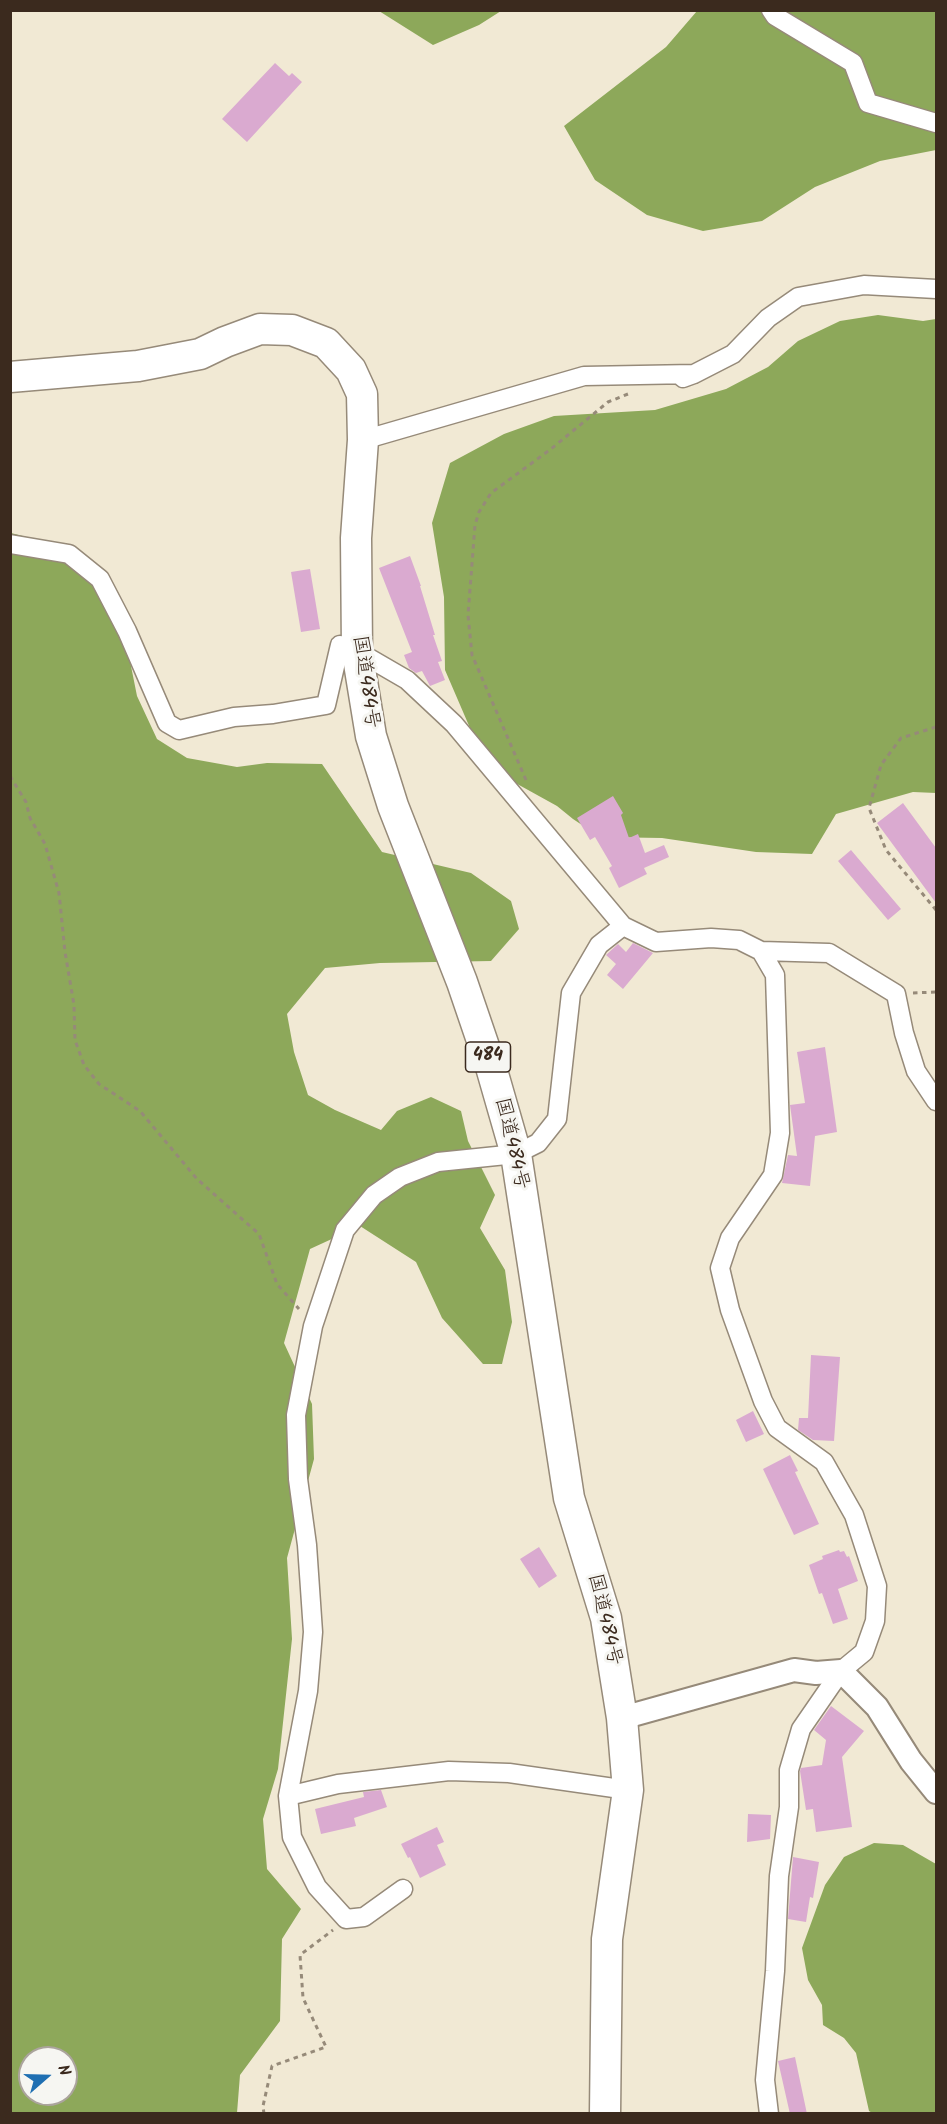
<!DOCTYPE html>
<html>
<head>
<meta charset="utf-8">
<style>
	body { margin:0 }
	#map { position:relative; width:947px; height:2124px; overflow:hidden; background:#f1e9d4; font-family:Kalam,sans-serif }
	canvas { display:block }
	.frame { position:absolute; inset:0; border:12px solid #3b2a1e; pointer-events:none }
	.north { position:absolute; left:18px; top:2046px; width:60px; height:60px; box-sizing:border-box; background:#f6f6f2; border:2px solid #aba49d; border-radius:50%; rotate:70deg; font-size:16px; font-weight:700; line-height:24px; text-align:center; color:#3b2a1e }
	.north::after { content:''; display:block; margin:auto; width:21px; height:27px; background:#1f6fb2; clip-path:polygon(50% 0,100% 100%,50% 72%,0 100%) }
</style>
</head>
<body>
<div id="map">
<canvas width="947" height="2124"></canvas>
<div class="frame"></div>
<div class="north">N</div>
</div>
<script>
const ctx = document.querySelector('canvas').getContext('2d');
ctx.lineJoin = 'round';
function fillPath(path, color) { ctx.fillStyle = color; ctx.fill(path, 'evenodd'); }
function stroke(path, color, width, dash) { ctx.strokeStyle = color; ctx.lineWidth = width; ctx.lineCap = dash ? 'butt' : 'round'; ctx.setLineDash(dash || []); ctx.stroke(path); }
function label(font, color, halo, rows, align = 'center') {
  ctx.font = font + ' Kalam,"Klee One",sans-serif'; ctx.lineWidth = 6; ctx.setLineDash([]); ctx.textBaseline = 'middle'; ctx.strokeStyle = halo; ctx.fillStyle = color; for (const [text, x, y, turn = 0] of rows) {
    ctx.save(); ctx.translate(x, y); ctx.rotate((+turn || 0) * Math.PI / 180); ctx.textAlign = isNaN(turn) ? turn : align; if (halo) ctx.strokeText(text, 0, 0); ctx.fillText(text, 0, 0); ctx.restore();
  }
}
fillPath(new Path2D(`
	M379 11H378H501L479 25 433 45Z
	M697 11H936V150L880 161 815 187 762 221 703 231 647 215 595 180 564 126 666 47Z
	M878 315 923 321 936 319V793L913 792 836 814 812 854 756 852 662 838 600 837 573 819 557 806 510 780 473 735 445 670 444 597 432 523 450 463 504 434 554 416 655 410 726 389 768 367 798 341 840 321Z
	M11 533 42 541 75 557 124 631 137 696 157 739 187 758 237 767 267 763 322 764 382 852 471 873 511 901 519 929 491 961 380 963 325 968 287 1014 294 1052 308 1095 335 1110 381 1130 397 1111 431 1097 461 1111 468 1141 495 1195 480 1228 505 1270 512 1322 502 1364H483L442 1318 416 1262 360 1226 310 1249 284 1343 312 1404 314 1459 287 1558 292 1639 278 1769 263 1819 267 1869 301 1909 282 1939 280 2021 240 2075 237 2113 11 2114ZM30 2058H66V2094H30Z
	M874 1843 903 1845 936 1864V2113L874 2114 869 2111 856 2053 844 2038 823 2025 822 2005 808 1980 802 1948 825 1885 844 1857Z`), '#8da85a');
fillPath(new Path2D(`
	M275 63 289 76 292 73 302 82 247 142 222 119Z
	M410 556 421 586H420L435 635H433L442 661 438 662 445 680 430 686 422 671 416 673 409 668 404 655 412 652 379 568Z
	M310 569 320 629 301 632 291 572Z
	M613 796 623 813 621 815 629 838 638 834 645 853 664 845 669 857 644 868 647 874 619 888 609 868 612 866 595 837 590 840 577 818Z
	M903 803 936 848V903L877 823Z
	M851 850 901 909 888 920 838 861Z
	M633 943 653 953 623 989 607 975 616 964 606 955 618 944 626 952Z
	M825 1047 837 1132 815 1136 810 1186 782 1183 788 1155 797 1156 790 1105 805 1103 797 1052Z
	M811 1355 840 1357 834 1441 813 1440 798 1430 799 1418H808Z
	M753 1411 764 1434 746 1442 736 1420Z
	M790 1455 798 1471 795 1472 819 1524 794 1535 763 1469Z
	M539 1547 557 1576 539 1588 520 1559Z
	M839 1550 840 1552 844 1551 847 1557 849 1556 858 1581 838 1589 848 1619 833 1624 822 1593 819 1594 809 1565 823 1559 822 1556Z
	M831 1706 864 1731 842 1757 852 1827 816 1832 813 1809 806 1810 800 1771 801 1768 822 1765 826 1740 814 1730Z
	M381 1790 387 1807 354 1818 356 1826 321 1834 315 1809 364 1797 363 1792Z
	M748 1814 771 1815 770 1839 747 1842Z
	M437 1827 444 1842 437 1845 446 1865 420 1878 410 1857 408 1858 401 1844Z
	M793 1857 819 1862 813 1898 810 1897 806 1922 788 1919Z
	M795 2057 807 2114H790L778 2061Z`), '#daaad0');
const minor = new Path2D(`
	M771 10 775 16 853 63 868 103 936 123
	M683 378 694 374 733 354 768 318 798 297 864 285 936 289
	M363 440 584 376 694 374
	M10 544 69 554 100 579 127 631 167 723 179 730 234 717 273 714 326 705 340 645 357 651 407 680 454 724 623 926 656 942 711 938 739 940 761 951 775 975 780 1133 773 1175 730 1238 720 1268 730 1310 763 1401 777 1428 824 1462 854 1515 877 1586 875 1621 864 1652 841 1671 801 1729 789 1770V1807L779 1876 775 1971 765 2080 769 2114
	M623 926 599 945 571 993 557 1119 538 1143 516 1154 438 1162 400 1177 374 1195 345 1230 313 1326 296 1415 298 1479 307 1545 313 1632 308 1691 288 1796 338 1784 449 1771 509 1773 628 1790
	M761 951 829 953 896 994 904 1033 916 1071 936 1101
	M288 1796 292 1837 317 1887 346 1919 364 1917 403 1889`);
const tertiary = new Path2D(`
	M622 1718 794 1670 816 1673 841 1671 877 1707 911 1761 936 1792`);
const trunk = new Path2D(`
	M10 377 138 366 200 354 225 342 260 329 292 330 326 343 351 370 362 394 363 440 356 538 357 651 371 736 393 806 462 982 491 1067 516 1154 569 1498 606 1618 622 1718 628 1790 607 1939 605 2114`);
stroke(minor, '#968a79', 21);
stroke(tertiary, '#968a79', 26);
stroke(trunk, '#968a79', 33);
stroke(new Path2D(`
	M936 727 901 738 881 765 869 808 886 850 936 910
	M10 776 26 802 30 818 45 844 59 893 65 952 74 1005 75 1040 84 1065 99 1084 140 1111 197 1179 259 1234 277 1284 299 1309
	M526 780 472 655 468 615 475 525 479 512 491 493 551 449 608 402 628 394
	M913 993 936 992
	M264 2114 263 2106 272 2066 326 2047 303 1998 300 1955 333 1930`), '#968a79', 3, [4.5, 4.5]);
stroke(minor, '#fff', 18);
stroke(tertiary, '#fff', 22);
stroke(trunk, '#fff', 30);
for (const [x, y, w] of [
	[488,1057,45]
]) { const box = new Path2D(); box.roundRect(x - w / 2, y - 15, w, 30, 4.5); ctx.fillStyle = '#f6f6f2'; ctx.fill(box); stroke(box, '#3b2a1e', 1.5); }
label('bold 18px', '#3b2a1e', null, [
	["484",488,1057]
]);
label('20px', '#3b2a1e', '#f6f6f2', [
	["国道484号",364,682,82],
	["国道484号",510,1144,77],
	["国道484号",603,1620,77]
]);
</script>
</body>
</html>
